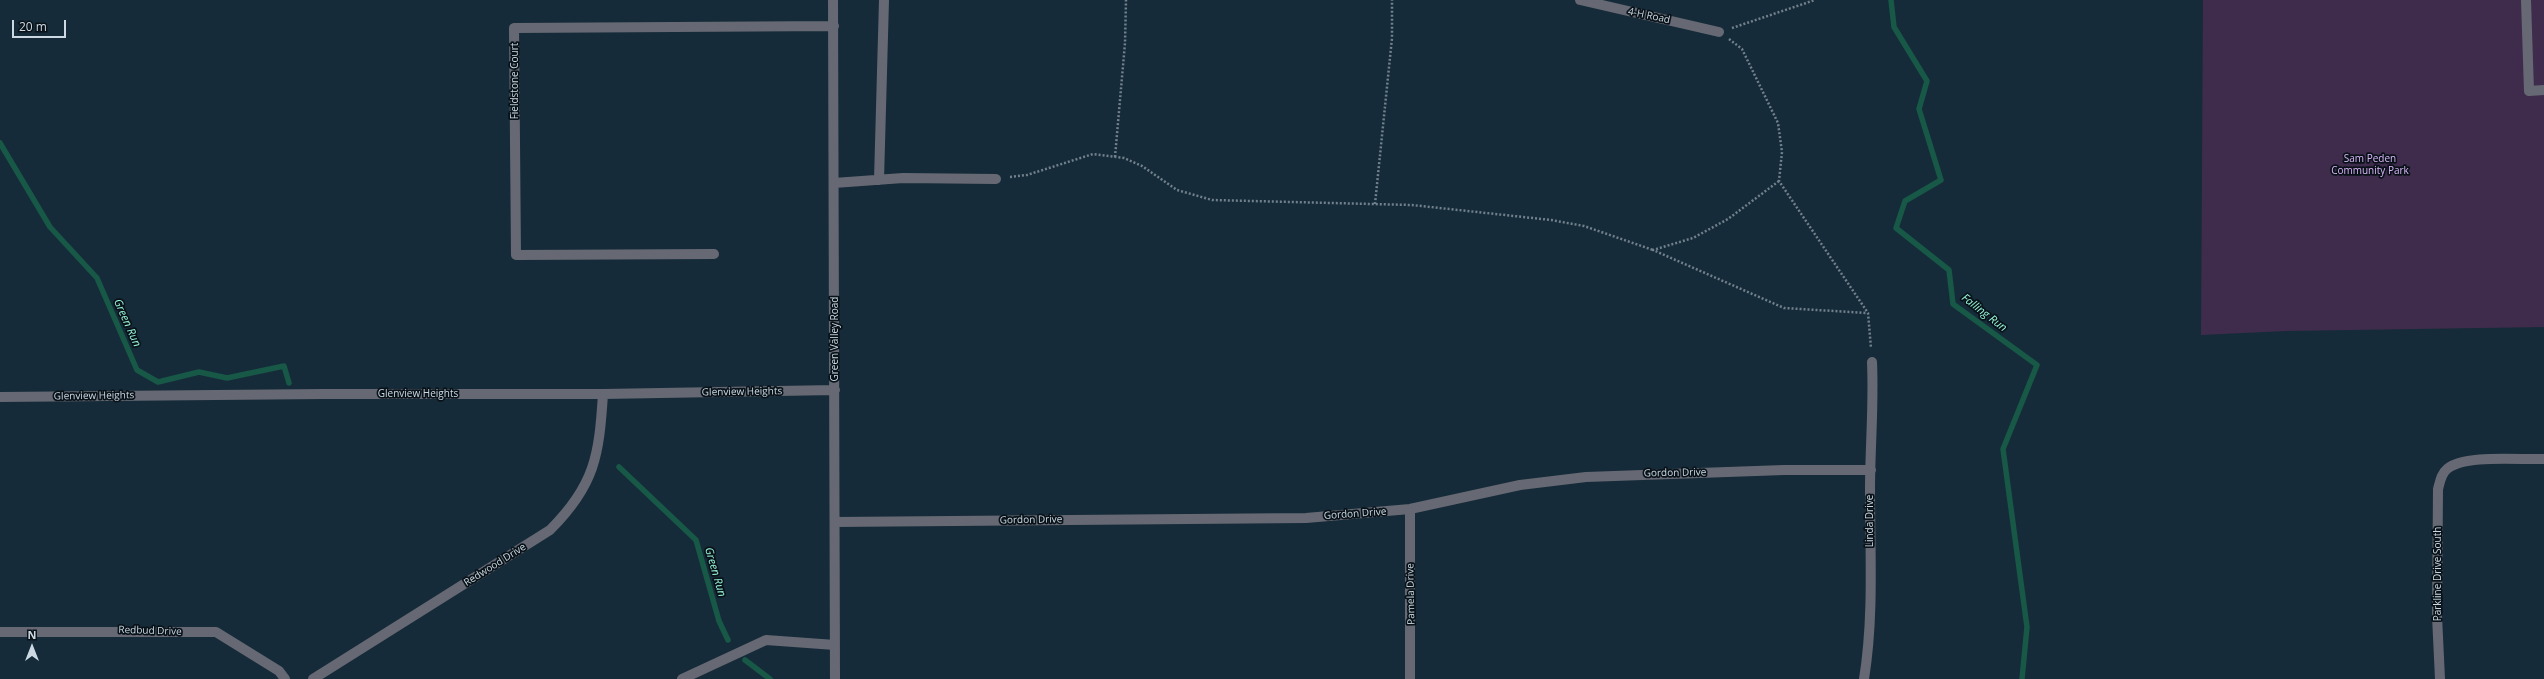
<!DOCTYPE html>
<html>
<head>
<meta charset="utf-8">
<style>
	body { margin:0 }
	#map { position:relative; width:2544px; height:679px; overflow:hidden; background:#162b39; font-family:"Open Sans",sans-serif }
	canvas { display:block }
	.north { position:absolute; left:12px; top:627px; width:40px; height:40px; -webkit-text-stroke:3px #091219; paint-order:stroke; rotate:0deg; font-size:11px; font-weight:700; line-height:16px; text-align:center; color:#ccd9e2 }
	.north::after { content:''; display:block; margin:auto; width:14px; height:18px; background:#ccd9e2; clip-path:polygon(50% 0,100% 100%,50% 72%,0 100%) }
	.scale { position:absolute; left:12px; top:20px; width:54px; height:18px; box-sizing:border-box; border:2px solid #ccd9e2; border-top:0; padding-left:5px; font-size:12px; line-height:14px; white-space:nowrap; color:#ccd9e2; -webkit-text-stroke:3px #091219; paint-order:stroke }
</style>
</head>
<body>
<div id="map">
<canvas width="2544" height="679"></canvas>
<div class="north">N</div>
<div class="scale">20 m</div>
</div>
<script>
const ctx = document.querySelector('canvas').getContext('2d');
ctx.lineJoin = 'round';
function fillPath(path, color) { ctx.fillStyle = color; ctx.fill(path, 'evenodd'); }
function stroke(path, color, width, dash) { ctx.strokeStyle = color; ctx.lineWidth = width; ctx.lineCap = dash ? 'butt' : 'round'; ctx.setLineDash(dash || []); ctx.stroke(path); }
function label(font, color, halo, rows, align = 'center') {
  ctx.font = font + ' "Open Sans",sans-serif'; ctx.lineWidth = 3.5; ctx.setLineDash([]); ctx.textBaseline = 'middle'; ctx.strokeStyle = halo; ctx.fillStyle = color; for (const [text, x, y, turn = 0] of rows) {
    ctx.save(); ctx.translate(x, y); ctx.rotate((+turn || 0) * Math.PI / 180); ctx.textAlign = isNaN(turn) ? turn : align; if (halo) ctx.strokeText(text, 0, 0); ctx.fillText(text, 0, 0); ctx.restore();
  }
}
fillPath(new Path2D(`
	M2203 0H2544V327L2286 331 2201 335Z`), '#3f2c4d');
stroke(new Path2D(`
	M1891 0 1894 27 1927 81 1919 109 1941 180 1905 201 1896 228 1949 270 1953 304 2037 365 2003 449 2027 627 2022 679
	M0 143 50 227 97 278 137 370 158 382 199 372 227 378 284 366 289 383
	M619 467 696 540 719 621 728 640
	M745 660 770 679`), '#175847', 5.5);
stroke(new Path2D(`
	M1732 28 1815 0
	M1729 39 1742 49 1778 123 1782 152 1779 181 1868 313 1871 348
	M1115 157 1125 43 1126 0
	M1010 177 1027 175 1093 154 1124 158 1142 166 1177 190 1212 200 1412 205 1551 220 1584 226 1653 250
	M1779 181 1728 219 1693 238 1653 250 1784 308 1867 313
	M1375 204 1392 38V0`), '#70818c', 2.5, [2, 2]);
stroke(new Path2D(`
	M833 0 835 679
	M1580 0 1719 32
	M2526 0 2529 91 2544 90
	M879 180 884 0
	M834 183 903 178 996 179
	M714 254 516 255 514 28 834 26
	M0 397 324 394H603L835 390
	M835 522 1306 518 1410 509 1520 485 1586 477 1784 470H1871
	M0 632H216L279 671 285 679
	M313 679 550 530C595 485 599 456 603 394
	M682 679 766 640 835 645
	M1410 679V509
	M1864 679C1874 617 1870 553 1870 490 1870 447 1874 405 1872 362
	M2440 679 2437 616 2438 489C2440 482 2441 474 2447 469 2464 454 2520 460 2544 459`), '#666973', 10);
label('10px', '#ccd9e2', '#091219', [
	["4-H Road",1649,16,12],
	["Fieldstone Court",515,81,-90],
	["Green Valley Road",835,339,-90],
	["Glenview Heights",742,392,-1],
	["Glenview Heights",418,394],
	["Glenview Heights",94,396,-1],
	["Gordon Drive",1675,473,-1],
	["Gordon Drive",1355,514,-4],
	["Gordon Drive",1031,520,-1],
	["Linda Drive",1870,521,-90],
	["Redwood Drive",495,565,-32],
	["Parkline Drive South",2438,574,-90],
	["Pamela Drive",1411,594,-91],
	["Redbud Drive",150,631,2]
]);
label('10px', '#dcb7fa', '#091219', [
	["Sam Peden",2370,159],
	["Community Park",2370,171]
]);
label('italic 11px', '#97f6d9', '#091219', [
	["Falling Run",1984,313,38],
	["Green Run",127,323,66],
	["Green Run",715,572,74]
]);
</script>
</body>
</html>
